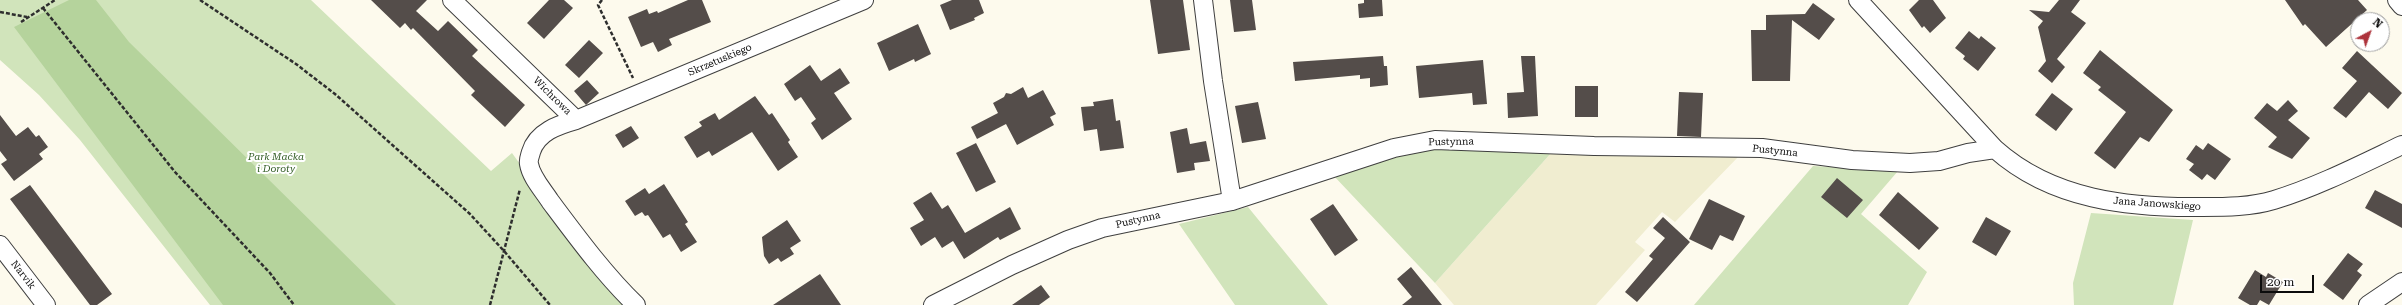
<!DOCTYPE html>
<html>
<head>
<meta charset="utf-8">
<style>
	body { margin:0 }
	#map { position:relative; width:2402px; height:305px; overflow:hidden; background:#fdfaed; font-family:"Roboto Serif",serif }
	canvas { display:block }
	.north { position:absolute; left:2350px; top:12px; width:40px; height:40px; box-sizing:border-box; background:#fff; border:1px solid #9e9e9e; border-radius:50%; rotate:41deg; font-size:11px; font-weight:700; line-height:16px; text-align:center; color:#0c0c0c }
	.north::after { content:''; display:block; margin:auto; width:14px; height:18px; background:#ad333c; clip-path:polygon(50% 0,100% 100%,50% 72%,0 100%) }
	.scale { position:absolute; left:2260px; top:275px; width:54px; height:18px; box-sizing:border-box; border:2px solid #0c0c0c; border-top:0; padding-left:5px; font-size:12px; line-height:14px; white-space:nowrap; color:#0c0c0c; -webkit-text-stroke:3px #fff; paint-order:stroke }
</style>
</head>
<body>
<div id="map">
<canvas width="2402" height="305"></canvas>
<div class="north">N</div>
<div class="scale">20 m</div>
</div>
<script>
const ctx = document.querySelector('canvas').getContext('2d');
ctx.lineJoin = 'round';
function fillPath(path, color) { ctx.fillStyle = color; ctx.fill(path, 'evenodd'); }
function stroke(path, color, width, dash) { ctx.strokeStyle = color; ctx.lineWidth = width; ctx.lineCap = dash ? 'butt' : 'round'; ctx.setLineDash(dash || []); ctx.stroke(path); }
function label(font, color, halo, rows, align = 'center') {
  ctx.font = font + ' "Roboto Serif",serif'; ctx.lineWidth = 4; ctx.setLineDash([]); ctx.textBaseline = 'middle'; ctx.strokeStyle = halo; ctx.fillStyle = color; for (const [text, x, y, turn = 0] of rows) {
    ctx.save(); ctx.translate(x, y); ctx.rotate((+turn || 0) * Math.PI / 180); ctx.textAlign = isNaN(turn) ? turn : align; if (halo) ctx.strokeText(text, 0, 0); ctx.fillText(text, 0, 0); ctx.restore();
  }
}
fillPath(new Path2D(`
	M1552 152 1741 154 1675 222 1662 212 1635 242 1645 250 1596 305H1454L1435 283Z`), '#f0edd0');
fillPath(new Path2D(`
	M0 0H311L491 171 512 153 594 267 628 305H210L80 140 39 95 0 60Z
	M1443 147 1552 152 1435 283 1333 175 1384 159Z
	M1813 166 1898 171 1861 214 1927 272 1908 305H1694Z
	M1248 207 1328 305H1235L1179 224Z
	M2091 213 2193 220 2173 305H2074L2073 283Z`), '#d1e4bb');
fillPath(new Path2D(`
	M69 0H96L129 42 396 305H223L14 27Z`), '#b5d39c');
fillPath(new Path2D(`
	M371 0H427L416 11 438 31 448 21 478 50 472 56 525 105 505 127 471 95 475 91 413 28 411 30 405 23 400 28Z
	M549 0H564L573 8 544 39 527 23Z
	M688 0H702L711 22 669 39 672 45 658 52 653 42 641 47 628 17 647 9 649 14 657 11 658 13Z
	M952 0H979L984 13 974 18 975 20 950 30 940 5Z
	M1150 0H1183L1190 50 1158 54Z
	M1230 0H1252L1256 30 1234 32Z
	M1364 0H1382L1383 16 1359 18 1358 4 1364 3Z
	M1919 0H1933L1946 18 1930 33 1924 26 1922 28 1909 10Z
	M2059 0H2080L2071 12 2086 23 2057 59 2065 67 2052 83 2038 71 2046 61 2038 27 2043 21 2029 10 2049 12Z
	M2285 0H2358L2367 10 2326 47 2305 24 2303 26Z
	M1813 3 1835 19 1819 40 1792 20 1790 81H1752L1751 30H1766V15L1805 14Z
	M918 24 931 54 915 62 914 59 889 71 877 43Z
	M1969 31 1979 39 1981 36 1996 48 1978 71 1963 59 1965 56 1955 48Z
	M589 40 603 53 579 78 565 65Z
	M2100 50 2173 110 2149 142 2140 137 2115 169 2094 153 2126 112 2098 90 2101 87 2083 73Z
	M2357 51 2402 93 2388 109 2369 92 2346 118 2333 108 2357 81 2342 68Z
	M1383 56 1384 66H1387L1388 85 1370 87V78L1360 79V75L1295 81 1293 62Z
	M1521 56H1535L1538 116 1508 118 1507 93 1524 92Z
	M1483 60 1487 104 1473 105 1472 93 1419 98 1416 66Z
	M810 65 821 81 840 68 850 83 834 93 852 119 822 140 811 123 816 119 801 97 795 101 784 84Z
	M587 80 599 93 586 105 574 91Z
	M1575 86H1598V117H1575Z
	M1023 87 1028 98 1043 90 1056 114 1050 117 1054 125 1017 145 1006 124 977 139 971 127 998 113 993 103 1004 97 1006 93 1011 94Z
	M1679 92 1703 93 1701 137 1677 136Z
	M2052 93 2073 109 2056 131 2035 115Z
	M755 96 769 115 772 113 790 140 788 142 798 157 778 171 752 132 712 156 709 151 697 158 684 137 702 126 699 122 715 113 719 120Z
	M1113 99 1116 121 1120 120 1124 148 1100 151 1097 129 1084 131 1081 107 1094 106 1093 102Z
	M2288 100 2298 111 2288 120 2310 138 2292 159 2268 147 2277 137 2254 118 2267 103 2277 111Z
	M1258 102 1266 139 1242 143 1235 106Z
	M0 115 16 136 28 127 36 137 39 135 48 147 39 154 43 159 14 181 1 164 7 160 0 151Z
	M631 126 639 138 623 148 615 135Z
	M1187 128 1190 144 1206 141 1210 161 1194 163 1195 170 1177 173 1170 132Z
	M976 143 996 182 976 192 956 153Z
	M2208 143 2231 159 2215 180 2207 174 2202 180 2189 170 2194 164 2186 159 2196 145 2203 150Z
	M1837 178 1863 200 1847 218 1821 197Z
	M664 184 688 222 685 224 697 242 681 252 670 234 663 238 648 215 645 216 642 212 635 216 625 201 645 188 649 194Z
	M30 185 112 294 97 305H90L10 199Z
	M2375 190 2402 204V228L2365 208Z
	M931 192 942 209 948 205 965 233 1010 207 1021 229 1000 240 998 237 964 259 953 241 942 248 935 237 921 246 910 228 924 220 913 203Z
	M1898 192 1939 228 1919 250 1879 215Z
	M1709 199 1745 216 1733 241 1720 235 1712 250 1689 239Z
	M1333 204 1358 240 1335 256 1310 219Z
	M1663 217 1690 242 1637 302 1625 292 1653 259 1649 256 1665 238 1653 228Z
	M1986 217 2011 231 1996 256 1972 242Z
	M787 220 801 241 790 248 794 254 781 262 778 258 769 264 764 256 762 237Z
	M2348 253 2363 264 2357 271 2362 275 2343 300 2323 285Z
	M1411 267 1442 305H1402L1412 297 1397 279Z
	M2255 270 2266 277 2268 273 2283 282 2269 305 2260 300 2257 305H2250L2238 298Z
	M820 274 841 305H773Z
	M1041 285 1050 297 1039 305H1012Z`), '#544d4a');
const minor = new Path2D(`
	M452 0 576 120C558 125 537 132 531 152 530 156 528 160 529 164 531 177 543 190 550 201 577 237 604 274 636 305
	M1203 0 1213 81 1232 201
	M1858 0 1995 149C2052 200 2129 208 2202 207 2226 207 2251 207 2274 200 2317 187 2362 164 2402 145
	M2397 0 2402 6
	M576 120 864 0
	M0 245 46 305
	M933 305 1012 265 1068 240 1102 228 1232 201 1394 148 1435 140 1594 146 1762 148 1852 160 1910 163 1939 161 1968 153 1995 149
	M2368 305 2402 282`);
stroke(minor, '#3f3f3f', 20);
stroke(new Path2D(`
	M200 0 296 64 335 94 470 214 504 251 550 305
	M602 0 598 5 633 78
	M43 8 175 172 270 273 294 305
	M0 12 27 17
	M21 22 55 0
	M490 305 520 189`), '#2e2e2e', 2.5, [4, 2]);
stroke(minor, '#fff', 18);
label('10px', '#0c0c0c', '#fff', [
	["Skrzetuskiego",720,60,-23],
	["Wichrowa",552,96,45],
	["Pustynna",1451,142,-1],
	["Pustynna",1775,151,6],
	["Jana Janowskiego",2157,204,4],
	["Pustynna",1138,220,-13],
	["Narvik",23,275,52]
]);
label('italic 10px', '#315c24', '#fff', [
	["Park Maćka",276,157],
	["i Doroty",276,169]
]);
</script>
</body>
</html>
